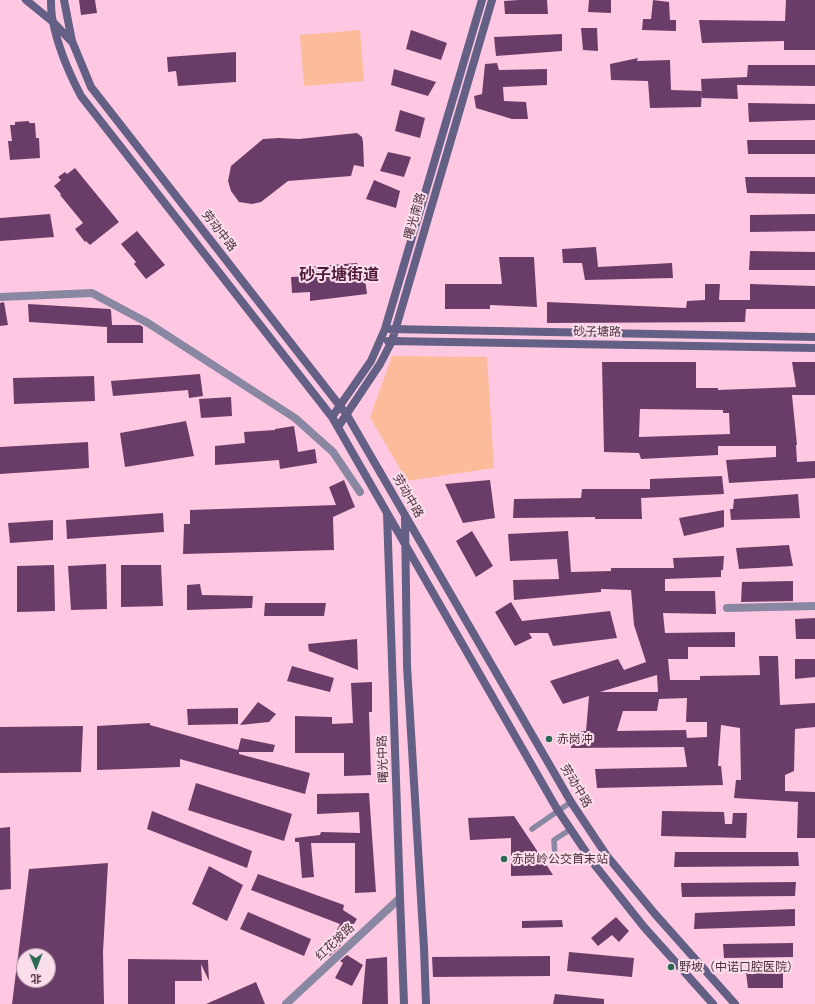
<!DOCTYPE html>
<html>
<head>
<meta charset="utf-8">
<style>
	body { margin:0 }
	#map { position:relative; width:815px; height:1004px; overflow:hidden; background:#ffc8e2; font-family:Inter,"Noto Sans SC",sans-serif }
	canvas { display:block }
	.north { position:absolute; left:16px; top:948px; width:40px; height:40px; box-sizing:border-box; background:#fbdeeb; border:1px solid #b598a5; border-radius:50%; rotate:179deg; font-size:11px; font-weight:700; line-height:16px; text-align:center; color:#4b303d }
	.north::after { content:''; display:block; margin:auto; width:14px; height:18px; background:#2c6954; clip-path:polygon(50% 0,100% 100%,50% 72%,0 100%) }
</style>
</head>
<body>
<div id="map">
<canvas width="815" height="1004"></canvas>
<div class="north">北</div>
</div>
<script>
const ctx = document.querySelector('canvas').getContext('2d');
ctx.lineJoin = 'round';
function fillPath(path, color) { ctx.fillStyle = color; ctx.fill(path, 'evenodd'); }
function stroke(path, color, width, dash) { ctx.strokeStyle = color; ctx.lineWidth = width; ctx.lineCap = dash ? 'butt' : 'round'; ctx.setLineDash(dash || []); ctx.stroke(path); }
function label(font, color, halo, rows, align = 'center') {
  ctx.font = font + ' Inter,"Noto Sans SC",sans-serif'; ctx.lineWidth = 4; ctx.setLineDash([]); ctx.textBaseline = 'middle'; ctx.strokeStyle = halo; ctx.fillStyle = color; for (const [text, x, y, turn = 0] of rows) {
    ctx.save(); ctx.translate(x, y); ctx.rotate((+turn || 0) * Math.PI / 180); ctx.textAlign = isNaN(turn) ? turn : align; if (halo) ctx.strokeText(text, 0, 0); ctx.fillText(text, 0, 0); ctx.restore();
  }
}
fillPath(new Path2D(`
	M360 30 364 81 304 86 300 35Z
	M392 356 487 357 494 468 407 481 370 417Z`), '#fcbc9b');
fillPath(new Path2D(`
	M79 0H95L97 13 81 15Z
	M519 0H547L548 14H505L504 1Z
	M589 0H611V13L588 12Z
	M653 0 669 2 670 20H676V31L642 30 643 19H651Z
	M786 0H815V50H784V41L702 43 699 20 785 21Z
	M581 28H597L598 51 583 50Z
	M411 30 447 43 441 60 406 49Z
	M562 34V51L496 56 494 37Z
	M236 52V82L178 86 176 71 168 72 167 57Z
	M638 58 637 61 670 60 671 90 702 91 701 107 650 108 648 81 611 80 610 64Z
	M497 63 499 70 547 69V85L503 87 504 101 526 102 528 119H512L476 108 474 96 482 94 485 64Z
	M748 65H815V86L737 85 738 99 702 98 701 79 747 77Z
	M394 69 436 82 428 96 391 85Z
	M748 103 815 104V120L749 122Z
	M400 110 425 118 420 138 395 131Z
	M29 121V123H35L36 138H39L40 158 10 160 8 141H12L10 125H15V122Z
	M357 133 362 137 363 142 364 167 354 165 351 176 288 181 261 202 252 204 239 202 231 191 228 181 231 166 263 139 279 138 299 139Z
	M747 140H815V154H748Z
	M388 152 411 157 404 177 380 171Z
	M75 168 119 222 90 245 86 241 85 242 75 229 83 223 60 195 61 194 54 186 61 180 58 177 65 172 67 174Z
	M745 177H815V194L747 193Z
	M374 180 400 191 396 208 366 199Z
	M50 214 54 237 0 241V218Z
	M815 214V231L750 232V215Z
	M137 231 165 265 146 279 134 264 136 262 121 244Z
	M596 247 598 267 672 263 673 278 585 280 582 263H563L562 249Z
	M750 251 815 252V270H749Z
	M499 257H534L537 307 490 305V309H445V284H502Z
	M357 263 359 273 364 271 367 294 310 301V292L292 293 291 277 310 276 306 267Z
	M705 284H720L719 300H750V284L815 286V309H746L745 322 547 323V302L686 308 687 301 705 300Z
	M4 302 8 325 0 326V303Z
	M28 304 110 309 111 310 112 325H140L143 327V343H107V327L29 322Z
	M602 362H696V388H718V390L796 387 792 362H815V395H792L797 445H796L797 462 815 461V478L729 483 726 460 776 457V446H718V455L641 459 639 453 604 452ZM640 409 723 410V413H729L730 434 639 437Z
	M200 374 203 396 189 398 188 390 113 396 111 381Z
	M94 376 95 401 14 404 13 378Z
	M231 397 232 416 201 418 199 399Z
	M186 421 194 456 125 467 120 433Z
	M294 426 298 452 315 449 317 463 280 469 279 460 215 465V446L245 443 244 432 275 430V429Z
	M88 442 89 468 0 474V447Z
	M722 476 724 494 641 498 642 519H595V517L513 518 514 499 581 498 582 489H650V479Z
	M344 480 355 507 333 517 334 550 183 554 184 524H190V510L336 505 329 487Z
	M490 480 495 518 463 523 445 484Z
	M798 494 800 518 731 520 730 509H733L734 499Z
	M724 510V527L684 536 679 518Z
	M163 513 164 532 67 539 66 520Z
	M53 520V540L10 543 8 523Z
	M472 531 493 566 476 577 456 541Z
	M568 531 571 572 611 571V568H674L673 558 724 556 723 570H721V577L665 579V591H715L716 614 663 613 665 633 735 632V647H688V659H668L670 680H700V676L760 675 759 656H778L780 705 815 703V727L795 729 794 771 785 775V791L815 792V838H797L798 802 734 798 736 780H741L740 728 721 725 718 766H721L723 785 597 788 595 769 687 767 684 747 571 748V732L586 731 589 696 563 704 550 681 618 659 624 670 646 662 634 625 631 590 601 589V592L514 600 513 580 559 579 557 559 510 561 508 534ZM657 675 658 692H600ZM687 698 686 722H707V737L687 738 686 730 617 731 623 711H657L659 699Z
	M789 545 793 566 739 569 736 548Z
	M106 564 107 609 71 610 68 566Z
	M54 565 55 611 17 612V566Z
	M121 565H161L163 606 121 607Z
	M793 581V601L741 602 742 582Z
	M200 584 202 595 253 596 252 608 187 610V585Z
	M511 602 522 621 610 611 617 638 553 646 548 633H529L532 638 515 646 495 612Z
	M265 603H326L324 616H264Z
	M815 618V639H796L795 619Z
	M357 639 358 670 309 651 308 644Z
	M795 659H815V677L795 679Z
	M292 666 334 678 330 692 287 681Z
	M372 682V712H369L371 775 344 776V753H295V716L332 717V724L353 723 351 683Z
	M258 702 276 714 269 722 240 725Z
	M238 708V724L188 725 187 709Z
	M150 723V725L238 750 241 738 275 745 273 752H239V754L310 773 305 794 180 759V767L97 770V726Z
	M83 726 81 772 0 773V727Z
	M196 783 292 814 284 841 188 810Z
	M369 793 376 892 355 893V843H311L314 877 302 878 299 842H295V838L320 835 321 832 360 833 359 812 317 814V794Z
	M152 811 252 851 247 868 147 829Z
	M662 811 724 812 725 824H732L733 813H747L746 838 661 836Z
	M514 816 534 846 553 875 511 876V838L470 840 468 818Z
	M10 827 11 889 0 890V828Z
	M675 852H798L799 866 674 867Z
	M108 863 103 952 104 1004H12L29 869ZM24 956H48V980H24Z
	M209 866 243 885 227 921 192 904Z
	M258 874 344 905 343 910 357 919 340 946 330 956 324 953 340 924 251 890Z
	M796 882 795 896 682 897 681 883Z
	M795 909V926L694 929 695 913Z
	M248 912 311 939 304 956 240 929Z
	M616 917 629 931 619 942 612 935 598 946 591 938Z
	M562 920 563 927 522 928V921Z
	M793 943V957L724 958 723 944Z
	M569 952 634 958 632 977 567 971Z
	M347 955 363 965 352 986 335 978 343 963 340 961Z
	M550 956V976L433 977 432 957Z
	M387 957 388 1004H362L366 959Z
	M128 959 208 960 209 981 201 964 202 981H175V1004H128Z
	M783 971V988H748L746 972Z
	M256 982 265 1004H206Z
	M555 994 604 999V1004H553Z`), '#6a3d68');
stroke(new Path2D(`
	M532 829 571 802
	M555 858 554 840 571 829`), '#8987a2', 5.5);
stroke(new Path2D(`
	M0 297 92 293 148 323 295 418 333 452 360 492
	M727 608 815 606
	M286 1004 400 898`), '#8987a2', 8);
stroke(new Path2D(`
	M26 0 53 22 71 41
	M51 0C51 7 51 15 53 22 58 47 69 73 81 96L332 417 557 809 594 864 644 927 713 1004
	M64 0 72 41 91 87 347 415 571 802 607 856 655 914 735 1004
	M390 329 815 337
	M388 341 815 348
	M332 417 371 361 385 329 482 0
	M338 427 380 364 392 341 492 0
	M387 513 400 898 404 1004
	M405 515 407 666 424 948 426 1004`), '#635f85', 8);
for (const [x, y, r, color] of [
	[549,739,4,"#2c6954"],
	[504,859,4,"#2c6954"],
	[671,967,4,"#2c6954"]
]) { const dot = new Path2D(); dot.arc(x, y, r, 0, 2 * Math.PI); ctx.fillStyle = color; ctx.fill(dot); stroke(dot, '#fbdeeb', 1.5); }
label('12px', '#4b303d', '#fbdeeb', [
	["曙光南路",415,216,-74],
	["劳动中路",219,231,52],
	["砂子塘路",597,332,1],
	["劳动中路",408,496,60],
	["曙光中路",383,759,-92],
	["劳动中路",576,786,59],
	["红花坡路",335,942,-43]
]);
label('12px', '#4b303d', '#fbdeeb', [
	["赤岗冲",557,739],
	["赤岗岭公交首末站",512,859],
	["野坡（中诺口腔医院）",679,967]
], 'left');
label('bold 16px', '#501b39', '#fbdeeb', [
	["砂子塘街道",339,275]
]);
</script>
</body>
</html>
